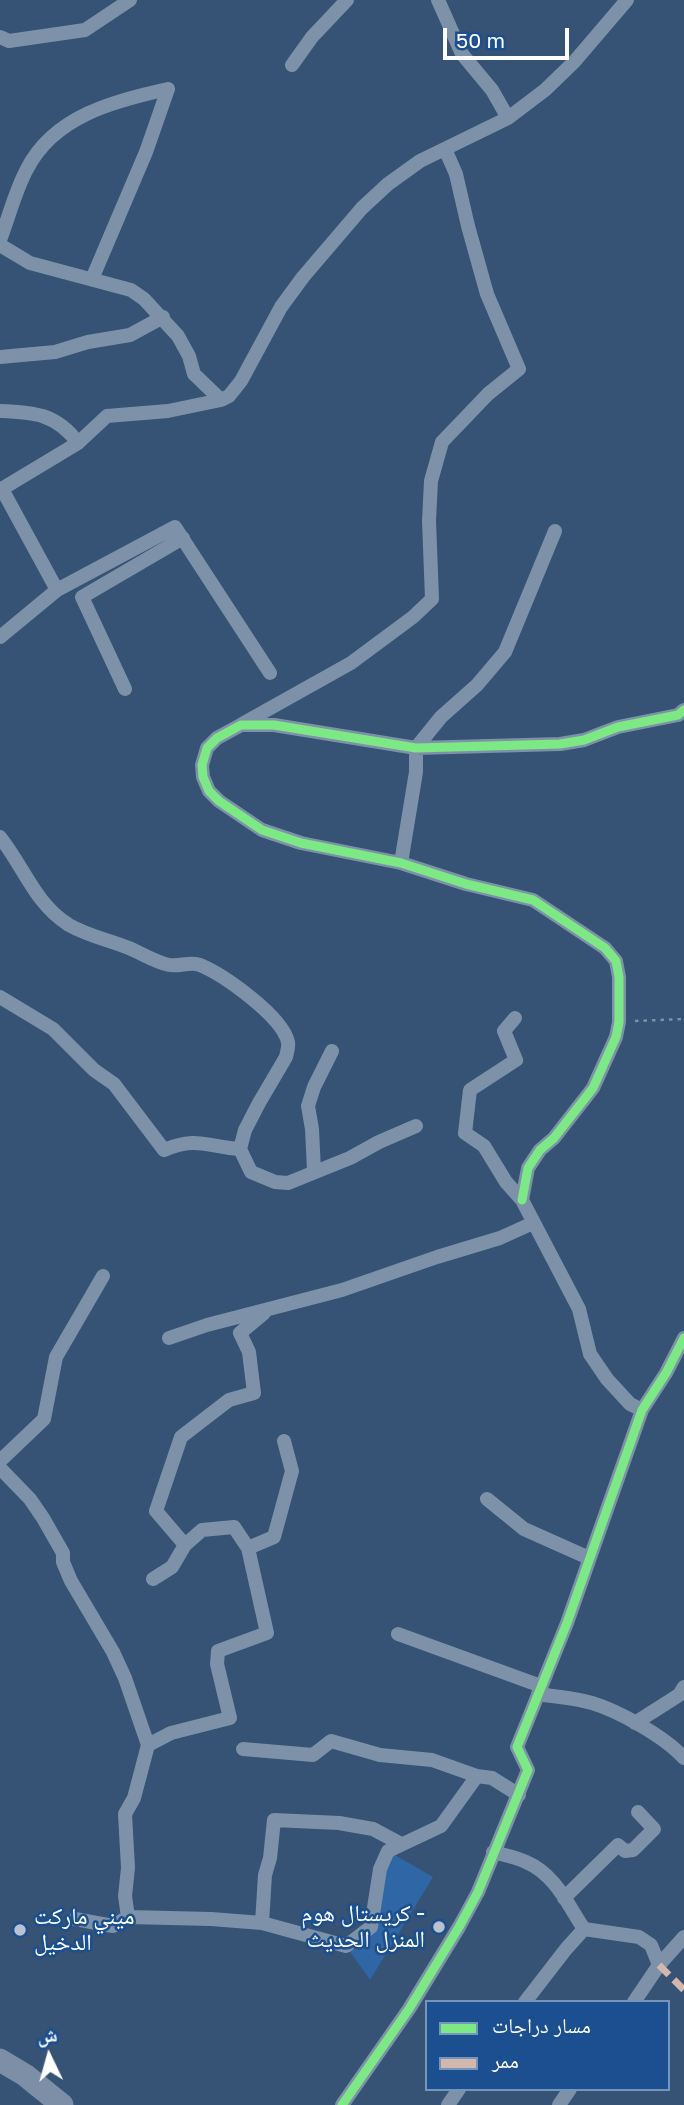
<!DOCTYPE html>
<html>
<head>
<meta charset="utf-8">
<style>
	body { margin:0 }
	#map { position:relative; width:684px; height:2105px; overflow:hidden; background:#365274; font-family:"Golos Text","Noto Naskh Arabic",sans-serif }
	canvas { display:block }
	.legend { position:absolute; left:425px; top:2000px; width:245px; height:91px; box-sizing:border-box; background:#1b4f8f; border:2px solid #7695bc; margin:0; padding:9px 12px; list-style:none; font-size:21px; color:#fff }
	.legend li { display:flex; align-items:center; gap:14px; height:35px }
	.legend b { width:35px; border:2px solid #7695bc }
	.north { position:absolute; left:14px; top:2021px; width:70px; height:70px; -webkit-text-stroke:5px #1b4f8f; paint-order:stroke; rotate:355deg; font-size:19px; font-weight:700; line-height:28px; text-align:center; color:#fff }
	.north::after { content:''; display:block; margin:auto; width:24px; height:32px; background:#fff; clip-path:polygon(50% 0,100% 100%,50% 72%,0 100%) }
	.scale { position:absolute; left:443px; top:28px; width:126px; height:32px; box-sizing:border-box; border:4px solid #fff; border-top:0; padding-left:9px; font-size:21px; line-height:24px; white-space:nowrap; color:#fff; -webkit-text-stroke:5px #1b4f8f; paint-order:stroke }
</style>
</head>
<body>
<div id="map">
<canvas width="684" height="2105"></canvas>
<ul class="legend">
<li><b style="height:9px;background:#7ce984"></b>مسار دراجات</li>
<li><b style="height:9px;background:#d1b7ad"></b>ممر</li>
</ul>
<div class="north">ش</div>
<div class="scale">50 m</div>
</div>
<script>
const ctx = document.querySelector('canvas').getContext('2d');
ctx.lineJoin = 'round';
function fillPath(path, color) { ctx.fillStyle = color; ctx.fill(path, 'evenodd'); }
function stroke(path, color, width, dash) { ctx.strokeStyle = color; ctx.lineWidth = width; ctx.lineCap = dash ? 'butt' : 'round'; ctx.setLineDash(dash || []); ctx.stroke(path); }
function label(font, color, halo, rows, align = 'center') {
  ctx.font = font + ' "Golos Text","Noto Naskh Arabic",sans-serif'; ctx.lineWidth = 5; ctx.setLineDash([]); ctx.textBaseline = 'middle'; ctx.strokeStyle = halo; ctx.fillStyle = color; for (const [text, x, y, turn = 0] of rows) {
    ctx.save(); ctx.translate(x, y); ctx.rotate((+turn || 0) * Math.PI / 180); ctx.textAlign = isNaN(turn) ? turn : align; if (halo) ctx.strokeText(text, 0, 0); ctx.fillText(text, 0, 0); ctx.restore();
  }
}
fillPath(new Path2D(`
	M388 1851 433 1877 370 1980 346 1946 362 1934Z`), '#2f66a5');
stroke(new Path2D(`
	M635 1021 684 1019`), '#7d92a8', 2.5, [3.5, 5]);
stroke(new Path2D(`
	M438 0 462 54 492 90 508 118
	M0 37 9 41 85 30 130 0
	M292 65 312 37 347 0
	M0 240C9 217 15 191 27 169 54 116 114 101 168 89
	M0 245 30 263 131 290 144 299 178 336 189 356 194 374 221 400
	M92 279 146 152 168 89
	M0 357 55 352 88 342 130 335 163 317
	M0 411C34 412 57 414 78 443
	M2 489 57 590
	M0 490 78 443 107 416 168 411 221 400 229 396 241 381 281 307 303 277 362 208 388 184 420 161 508 118 545 90 574 62 627 0
	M0 637 57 590 175 527 270 673
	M125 689 82 597 183 538
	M242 724 351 663 413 617 432 599 429 521 431 481 442 442 488 394 519 369 487 294 468 226 456 174 445 149
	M0 837C24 867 35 904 69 925 88 936 109 940 129 948 141 953 155 962 169 965 179 967 191 961 200 965 224 975 282 1016 288 1042 289 1047 287 1052 286 1057L259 1103 245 1130 240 1149 251 1172 275 1182 288 1183 350 1158 379 1142 416 1126
	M401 863 416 772V748L441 717 477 685 505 652 555 531
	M0 997 53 1029 94 1070 114 1084 164 1150C198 1136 206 1147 240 1149
	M515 1018 504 1031 516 1060 470 1090 465 1133 484 1146 506 1182 522 1200 579 1309 590 1354 607 1379 630 1404 642 1410
	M314 1171 312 1129 308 1106 314 1087 332 1051
	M522 1200 528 1168 540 1150 554 1138 593 1088 616 1037 619 1022V977L616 961 605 948 533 900 466 884 401 863 301 843 262 830 219 801 209 791 203 777 202 765 207 748 217 738 241 725H274L416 748 560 744 584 740 618 727 678 715 684 710
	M169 1338 207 1325 342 1290 437 1257 500 1238 533 1223
	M0 1461 44 1419 56 1357 103 1276
	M0 1468 30 1499 43 1518 63 1553V1562L71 1581 113 1652 125 1678 148 1745 134 1798 125 1814 128 1868 125 1896 128 1917
	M487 1499 524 1529 589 1558
	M185 1545 156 1511 181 1437 229 1400 254 1393 249 1352 240 1333 264 1313
	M153 1579 172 1567 185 1545 202 1530 234 1527 248 1548
	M398 1634 541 1686
	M538 1694C556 1697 575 1698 592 1703 619 1711 665 1737 684 1758
	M635 1723 679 1695 684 1687
	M148 1745 171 1733 230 1718 217 1664 218 1651 267 1633 248 1548 274 1537 292 1471 284 1441
	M243 1749 313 1755 331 1741 380 1755 432 1760 477 1776 492 1778 519 1795
	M493 1852C504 1855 516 1857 526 1862 555 1874 568 1905 584 1929L639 1937 651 1945 659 1965
	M564 1898 618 1845 625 1851 633 1850 654 1829 638 1812
	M75 1919 113 1926 128 1917 211 1919 262 1923 346 1946 371 1927 380 1869 388 1851 441 1826 477 1776
	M262 1923 265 1875 270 1858 274 1820 339 1823 373 1829 401 1844
	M525 2002 566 1949 584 1929
	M634 2002 659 1965 684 1937
	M342 2105 409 2009 459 1927 478 1892 528 1770 517 1747 567 1623 642 1410 666 1373 684 1338
	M448 2105 459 2089
	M559 2105 570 2089`), '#7d92a8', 14);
stroke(new Path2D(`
	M0 2060 25 2075 62 2105`), '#7d8ea7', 23);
stroke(new Path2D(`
	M659 1965 684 1990`), '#d1b7ad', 7, [14, 7]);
stroke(new Path2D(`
	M522 1200 528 1168 540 1150 554 1138 593 1088 616 1037 619 1022V977L616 961 605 948 533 900 466 884 401 863 301 843 262 830 219 801 209 791 203 777 202 765 207 748 217 738 241 725H274L416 748 560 744 584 740 618 727 678 715 684 710
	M342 2105 409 2009 459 1927 478 1892 528 1770 517 1747 567 1623 642 1410 666 1373 684 1338`), '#7ce984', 9);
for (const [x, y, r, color] of [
	[439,1927,7,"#b9c2ce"],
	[20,1930,7,"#b9c2ce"]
]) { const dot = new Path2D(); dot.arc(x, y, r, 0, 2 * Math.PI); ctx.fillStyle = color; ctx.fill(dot); stroke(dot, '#1b4f8f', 2.5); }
label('23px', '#fff', '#1b4f8f', [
	["كريستال هوم -",425,1914],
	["المنزل الحديث",425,1940],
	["ميني ماركت",34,1917,"left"],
	["الدخيل",34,1943,"left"]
], 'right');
</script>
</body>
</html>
